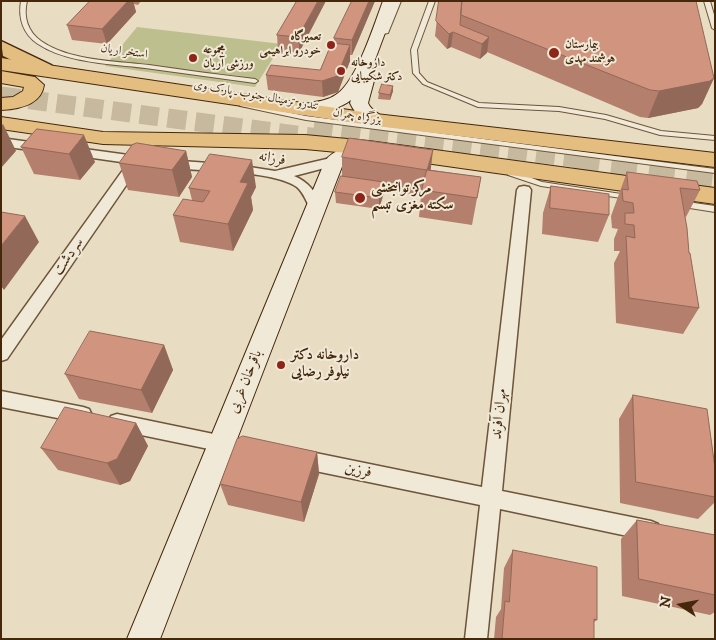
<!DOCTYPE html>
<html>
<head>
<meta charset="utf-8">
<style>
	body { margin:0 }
	#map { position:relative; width:716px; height:640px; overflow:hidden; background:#e8ddc2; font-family:"IM FELL DW Pica",serif }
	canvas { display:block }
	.frame { position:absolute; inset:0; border:2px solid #45280c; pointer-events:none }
	.north { position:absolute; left:656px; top:580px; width:50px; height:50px; -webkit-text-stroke:4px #f0e9d7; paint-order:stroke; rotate:281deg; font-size:14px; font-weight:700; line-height:20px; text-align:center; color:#45280c }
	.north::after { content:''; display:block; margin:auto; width:18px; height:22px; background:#45280c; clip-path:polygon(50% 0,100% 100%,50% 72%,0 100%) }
</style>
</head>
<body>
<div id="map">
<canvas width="716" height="640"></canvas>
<div class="frame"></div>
<div class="north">N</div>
</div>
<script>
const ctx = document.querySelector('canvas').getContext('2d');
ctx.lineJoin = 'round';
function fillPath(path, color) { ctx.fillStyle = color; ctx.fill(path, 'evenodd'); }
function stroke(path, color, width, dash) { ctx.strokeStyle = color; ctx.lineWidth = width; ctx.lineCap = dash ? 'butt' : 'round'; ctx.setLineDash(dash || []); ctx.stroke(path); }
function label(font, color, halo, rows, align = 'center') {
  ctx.font = font + ' "IM FELL DW Pica",Amiri,serif'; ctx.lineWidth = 4; ctx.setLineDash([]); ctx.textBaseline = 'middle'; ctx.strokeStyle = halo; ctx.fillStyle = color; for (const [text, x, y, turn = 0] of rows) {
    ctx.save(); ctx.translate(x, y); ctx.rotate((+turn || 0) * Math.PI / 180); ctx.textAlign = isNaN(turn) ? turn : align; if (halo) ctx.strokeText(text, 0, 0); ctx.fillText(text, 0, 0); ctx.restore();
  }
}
fillPath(new Path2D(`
	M137 27 282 44 255 87 105 66Z`), '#bebf8e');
stroke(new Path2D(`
	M1 96 334 140
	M314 125 584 159`), '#c7b99e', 19, [19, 9]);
stroke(new Path2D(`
	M574 157 715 175`), '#c7b99e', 26, [26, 12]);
const lane = new Path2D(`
	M21 1H27C23 17 28 32 41 41 69 61 116 61 149 65 184 70 220 75 255 79L258 81 255 83C218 78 182 73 145 68 113 64 66 63 38 44 23 34 18 18 21 1Z
	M395 1H401L388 33 383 34 382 33Z
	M429 1H435L417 50 419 73 427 82 479 103 559 107 606 115 661 131 715 136V140L660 135 605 119 559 111 478 107 423 84 413 73 411 50Z
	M704 1H710L715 18V30L712 28Z
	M242 103 306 116 715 169V173L306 120 240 106V104Z
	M508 171H514L542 182 628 195 632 197 628 199 541 186 508 175Z
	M680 201 715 206V212L677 206 676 204 677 202Z`);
const street = new Path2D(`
	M1 138 44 144 50 148 44 152 1 146Z
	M70 147 143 157 150 161 148 164 140 165 7 359 1 361V340L128 163 65 154 64 151 65 148Z
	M335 157 340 158 342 161 340 164 294 176C309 182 316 193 323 207L321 210H311C307 203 304 193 297 187 274 170 197 171 167 168L160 164 167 160 237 165 275 171Z
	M524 186 529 187 531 190 502 491 651 521 658 524 661 531 658 538 651 541 500 509 487 639H465L480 505 296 467 289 464 287 458 289 452 296 449 482 487 517 190 519 187Z
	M1 391 83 407 89 409 92 415 89 421 83 423 1 407Z
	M117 414 257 443 264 445 266 451 264 457 257 459 117 430 111 428 108 422 111 416Z`);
const secondary = new Path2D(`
	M383 1H397L370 73 375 77 368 103C371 111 380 113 385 120L382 124C368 127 356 116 350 103L351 100C340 109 315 116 300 113L297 109 300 105C312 102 326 102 337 94 357 80 374 25 383 1Z
	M369 142 376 144 378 148 376 152 358 156 343 164 160 639H127L325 161C334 148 355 145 369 142Z`);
const primary = new Path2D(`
	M1 41 51 65 54 69 51 73C36 77 17 62 3 56Z`);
const highway = new Path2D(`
	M1 58 376 114 715 153V167L376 126 1 70Z
	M1 71 35 77 44 85C41 105 19 109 1 110V98L13 97 23 91 24 87 1 83Z
	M1 117 103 132 305 135 369 141 715 188V204L369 155 305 149 103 144 1 129Z`);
stroke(lane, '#6e553a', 2);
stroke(street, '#6e553a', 3);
stroke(secondary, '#45280c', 2);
stroke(primary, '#45280c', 3);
stroke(highway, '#45280c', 2);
fillPath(lane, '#f0e9d7');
fillPath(street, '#f0e9d7');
fillPath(secondary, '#f0e9d7');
fillPath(primary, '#e4be81');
fillPath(highway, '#e4be81');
fillPath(new Path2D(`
	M90 1H141L138 5 134 4 136 12 107 44 72 40 67 25Z
	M297 1 299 53 278 50 277 35Z
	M352 1H375L352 55H350V61L338 92 323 97 268 90 266 75 320 70 334 44V38Z
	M439 1 714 78 702 104 698 108 648 118 640 117 487 52 480 59 451 47 447 49 435 36Z
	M393 86V91L390 100 378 99 379 93Z
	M37 129 95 162 80 180 34 174 21 147Z
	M186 151 192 177 179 197 128 190 119 163Z
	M342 157 481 177 472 225 419 217 421 196 384 190 379 209 336 203 335 192 342 176Z
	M627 172 700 190 686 217 685 216 689 253 699 308 683 334 616 323 614 263 620 251H614V239L618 229 612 228 611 216Z
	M551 186 609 215 598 242 542 234 543 213Z
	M256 187 251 197 253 210 233 251 180 242 173 215 192 200 189 188Z
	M164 345 173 370 152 413 79 399 65 374Z
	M633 395 715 468V502L698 519 620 503 619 419Z
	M136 423 148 446 130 481 120 485 58 470 41 448Z
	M317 452 319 474 304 522 228 505 220 484Z
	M637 520 715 535V612L710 615 622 596 621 539Z
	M513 550 597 620 594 622V639H494L496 617 501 609 504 568Z`), '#b47f6c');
fillPath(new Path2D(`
	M128 1H133L136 12 107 44 102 29Z
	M318 1H326L299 53 298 37Z
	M369 1H375L352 55V40Z
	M453 32 451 47 447 49 449 34Z
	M489 37 487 53 480 59 482 44Z
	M350 45V61L338 92 323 97 322 81Z
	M714 78 702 104 698 108 648 118 659 91Z
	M393 86V91L390 100V95Z
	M3 124 16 151 1 168V126Z
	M84 135 95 162 80 180 69 154Z
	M433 150 430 176 427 170Z
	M186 151 192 177 179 197 172 170Z
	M252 160 256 187 251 197 253 210 233 251 228 224 240 182Z
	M384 182V193L379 209V198Z
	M25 216 39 242 4 290 1 286V246Z
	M164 345 173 370 152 413 141 390Z
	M136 423 148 446 130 481 120 485 107 463Z
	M317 452 319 474 304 522 301 502Z`), '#926858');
const building = new Path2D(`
	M90 1H128L102 29 67 25Z
	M297 1H318L298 37 277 35Z
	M352 1H369L352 40 334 38Z
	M439 1H462L460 25 489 37 482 44 453 32 449 34 436 21Z
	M462 1H696L714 78 710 81 659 91 650 90 461 15Z
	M332 43 350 45 337 76 322 81 266 75 271 65 320 70Z
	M382 84 393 86 390 95 379 93Z
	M37 129 84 135 69 154 21 147Z
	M349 138 433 150 427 170 342 157Z
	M137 143 186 151 172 170 119 163 132 145Z
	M210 154 252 160 240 182 248 183 228 224 173 215 183 199 203 202 210 191 189 188Z
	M427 170 481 177 477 198 422 190Z
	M627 172 697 181 700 190 680 188 687 228 689 253H690L699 308 629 298 626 236 635 238 634 225 625 224V213H634L633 203 623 201 622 189 628 190Z
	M341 176 384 182 379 198 335 192Z
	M551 186 609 194V215L550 208Z
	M1 212 25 216 1 246Z
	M90 331 164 345 141 390 65 374Z
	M633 395 707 409 715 468V497L636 482Z
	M65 407 136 423 117 459 107 463 41 448Z
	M243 436 317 452 301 502 220 484 237 439Z
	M637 520 715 535V595L639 579Z
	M513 550 597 567V620L594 619V639H502L505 601 509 602Z`);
fillPath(building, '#d1947e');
stroke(building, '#926858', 1);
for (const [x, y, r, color] of [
	[331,45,5,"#8f2418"],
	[554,53,6,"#8f2418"],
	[193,58,5,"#8f2418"],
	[341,71,5,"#8f2418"],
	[360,198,6,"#8f2418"],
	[281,365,5,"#8f2418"]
]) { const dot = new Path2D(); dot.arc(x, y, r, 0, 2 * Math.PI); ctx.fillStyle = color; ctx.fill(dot); stroke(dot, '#f0e9d7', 2); }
label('bold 12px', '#45280c', '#f0e9d7', [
	["تعمیرگاه",321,38,"right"],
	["خودرو ابراهیمی",321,52,"right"],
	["بیمارستان",565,46],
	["هوشمند مهدی",565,60],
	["مجموعه",203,51],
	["ورزشی آریان",203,65],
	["داروخانه",351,64],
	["دکتر شکیبایی",351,78]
], 'left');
label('12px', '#45280c', '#f0e9d7', [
	["استخر اریان",124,52,8],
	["تندرو ترمینال جنوب ـ پارک وی",256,96,10],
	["بزرگراه چمران",357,117,9]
]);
label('15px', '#45280c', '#f0e9d7', [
	["فرزانه",272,159,10],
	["سردشت",69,257,-55],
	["باقرخان غربی",246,382,-68],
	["مهران آفرند",500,414,-84],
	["فرزین",358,471,11]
]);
label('bold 15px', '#45280c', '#f0e9d7', [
	["مرکز توانبخشی",371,189],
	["سکته مغزی تبسم",371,206],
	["داروخانه دکتر",291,356],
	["نیلوفر رضایی",291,373]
], 'left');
</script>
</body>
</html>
